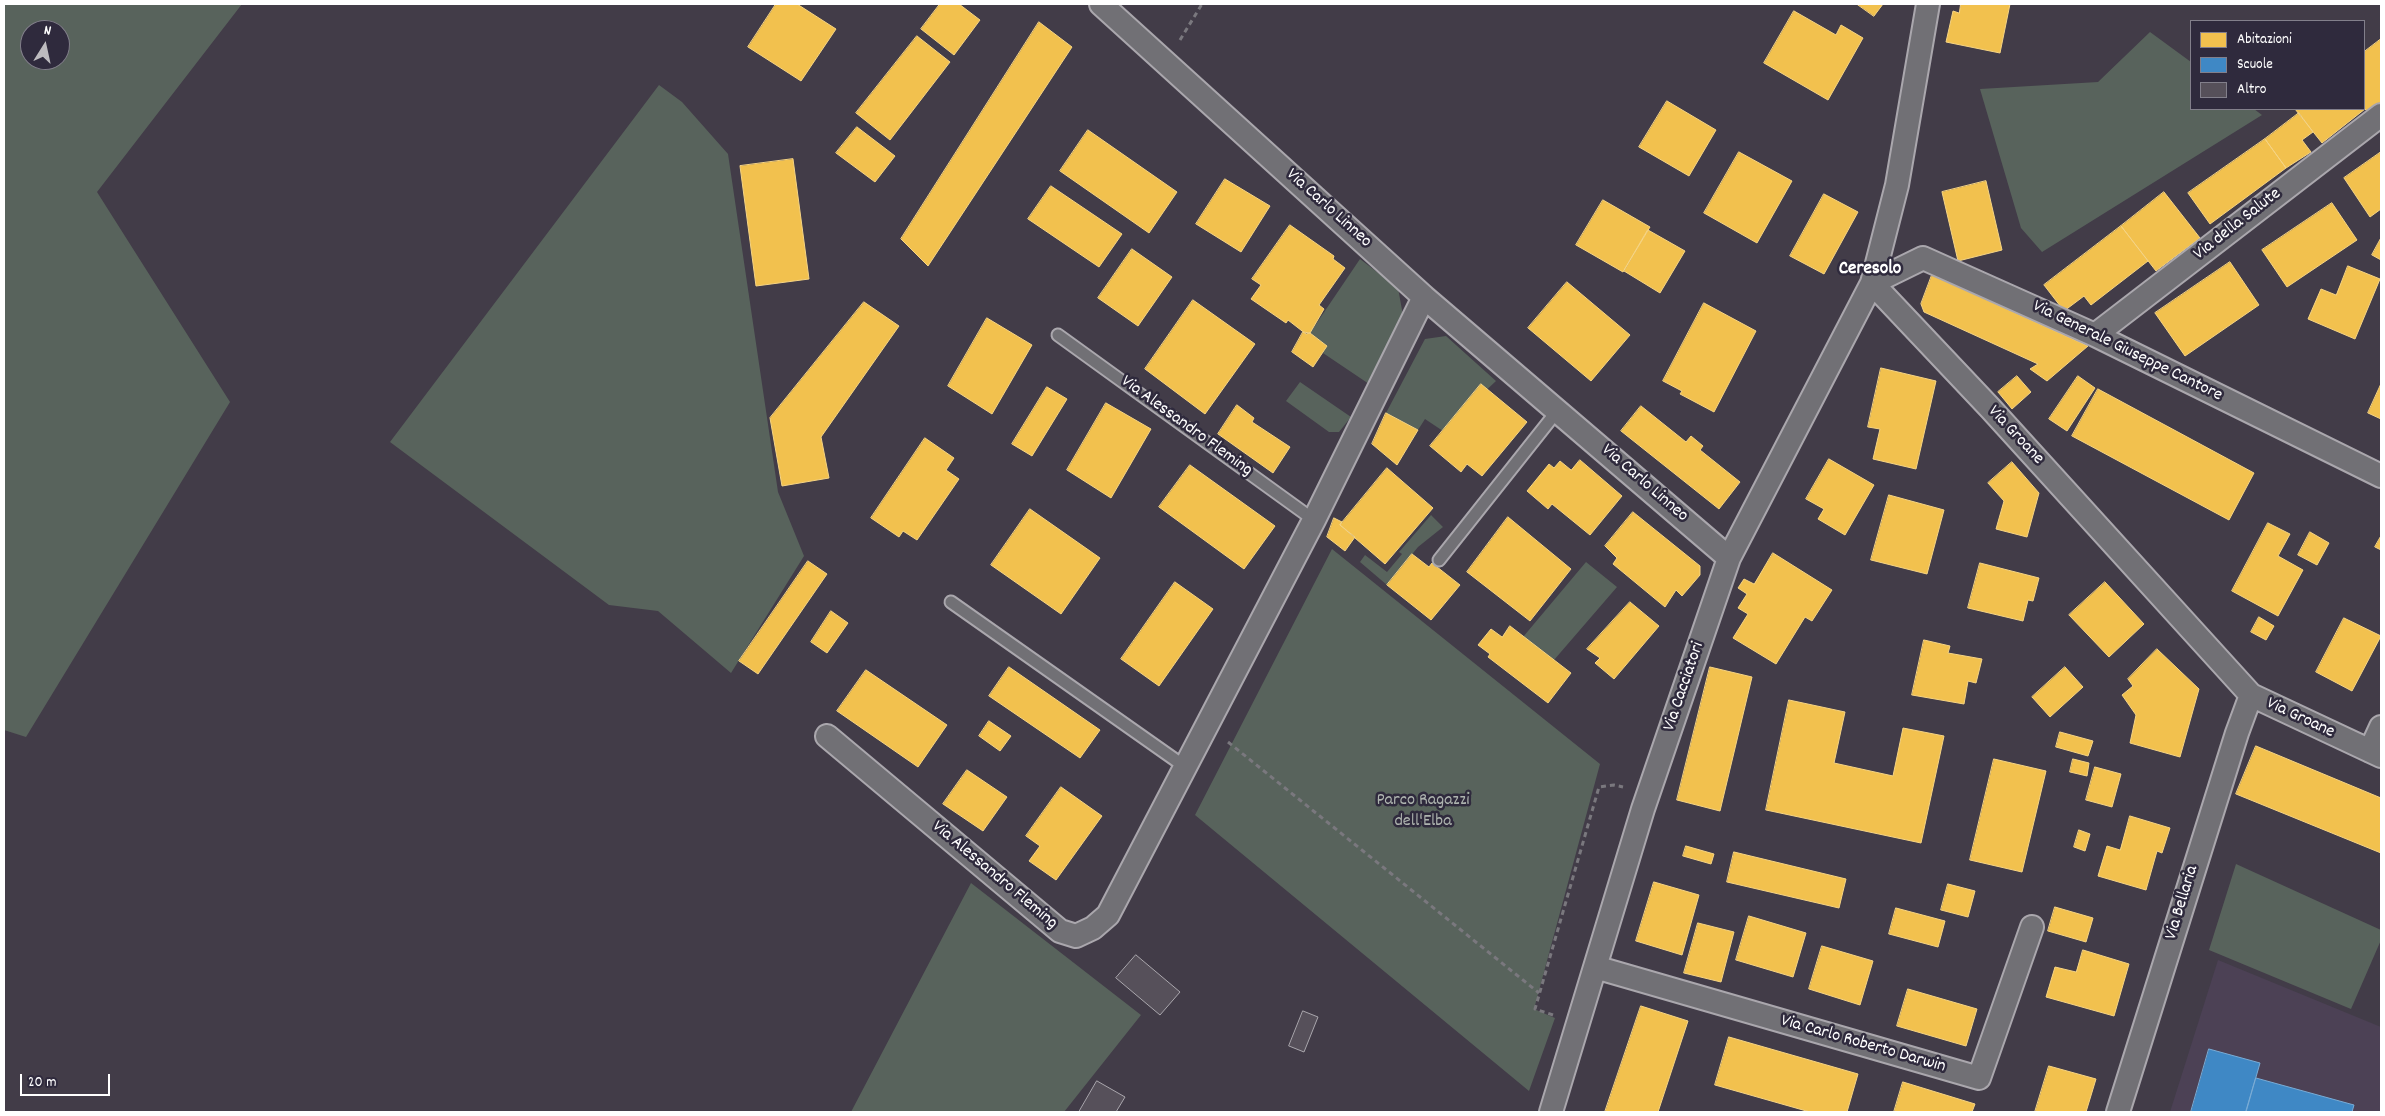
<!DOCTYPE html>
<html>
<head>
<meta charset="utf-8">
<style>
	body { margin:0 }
	#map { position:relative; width:2385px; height:1116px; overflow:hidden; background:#423c48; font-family:Dekko,sans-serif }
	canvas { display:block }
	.frame { position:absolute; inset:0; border:5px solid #fff; pointer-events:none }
	.legend { position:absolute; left:2190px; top:20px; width:175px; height:90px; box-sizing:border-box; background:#2f2a3d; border:1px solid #827f8b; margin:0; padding:6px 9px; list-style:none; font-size:15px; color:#fff }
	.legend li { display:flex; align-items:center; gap:10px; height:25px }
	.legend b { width:25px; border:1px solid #827f8b }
	.north { position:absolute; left:20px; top:20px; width:50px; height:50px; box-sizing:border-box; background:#2f2a3d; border:1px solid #827f8b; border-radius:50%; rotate:10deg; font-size:14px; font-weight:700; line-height:20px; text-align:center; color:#fff }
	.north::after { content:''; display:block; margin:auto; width:18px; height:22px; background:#bdbbbf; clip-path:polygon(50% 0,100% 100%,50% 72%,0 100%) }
	.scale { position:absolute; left:20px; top:1074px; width:90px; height:22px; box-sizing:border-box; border:2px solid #fff; border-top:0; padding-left:6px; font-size:15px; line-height:18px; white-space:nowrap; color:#fff; -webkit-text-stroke:4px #2f2a3d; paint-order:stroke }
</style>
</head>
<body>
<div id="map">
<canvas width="2385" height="1116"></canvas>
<div class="frame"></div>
<ul class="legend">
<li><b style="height:14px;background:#f2c14e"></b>Abitazioni</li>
<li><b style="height:14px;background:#3f88c5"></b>Scuole</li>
<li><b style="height:14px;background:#56505a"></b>Altro</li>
</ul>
<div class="north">N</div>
<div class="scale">20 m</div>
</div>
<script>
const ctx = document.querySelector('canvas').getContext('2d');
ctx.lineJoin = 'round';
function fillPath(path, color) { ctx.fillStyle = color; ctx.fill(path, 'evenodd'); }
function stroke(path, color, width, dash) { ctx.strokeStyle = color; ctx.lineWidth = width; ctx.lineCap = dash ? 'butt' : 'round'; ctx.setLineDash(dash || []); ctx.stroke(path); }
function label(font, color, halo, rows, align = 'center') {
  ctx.font = font + ' Dekko,sans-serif'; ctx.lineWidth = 5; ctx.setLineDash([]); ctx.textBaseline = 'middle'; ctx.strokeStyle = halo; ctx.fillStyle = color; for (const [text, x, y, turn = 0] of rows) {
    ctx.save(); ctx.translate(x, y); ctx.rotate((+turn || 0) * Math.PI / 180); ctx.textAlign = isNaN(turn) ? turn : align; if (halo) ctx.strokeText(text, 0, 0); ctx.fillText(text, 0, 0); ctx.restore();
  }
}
fillPath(new Path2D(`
	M2218 960 2381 1027V1112H2170Z`), '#4c4155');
fillPath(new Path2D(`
	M4 4H242L97 192 230 402 26 737 4 730ZM30 30H60V60H30Z
	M2150 32 2191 62V109H2254L2262 115 2042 252 2021 228 1980 89 2098 82Z
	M659 85 682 102 728 154 778 492 804 556 731 673 658 611 609 605 390 442Z
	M1360 259 1398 288 1404 321 1369 384 1323 353 1327 346 1310 333Z
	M1446 336 1496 381 1443 431 1425 419 1418 430 1386 413 1425 339Z
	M1300 382 1351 417 1339 432H1329L1286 401Z
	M1431 515 1443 527 1418 547 1387 585 1360 562 1365 555 1387 572 1402 554 1399 552Z
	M1332 549 1600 764 1534 1009 1555 1018 1529 1091 1195 815Z
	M1586 562 1617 587 1554 660 1523 637Z
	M2236 864 2381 930V940L2351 1009 2209 950Z
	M971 883 1141 1015 1064 1112H851Z`), '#58635c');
const homes = new Path2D(`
	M776 4H797L836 29 801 81 748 47Z
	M940 4H959L980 20 954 55 921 29Z
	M1857 4H1883L1874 16Z
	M1961 4H2010L2000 53 1946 42 1953 11 1959 13Z
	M1794 11 1836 35 1841 25 1863 38 1828 100 1764 63Z
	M1039 22 1072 47 928 266 901 239Z
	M917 36 950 62 890 140 856 113Z
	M2381 39V102L2368 112 2364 108V52Z
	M1667 101 1716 130 1689 176 1639 147Z
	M2364 108 2365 109 2322 143 2295 109Z
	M2299 113 2313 132 2302 140 2311 152 2286 168 2265 139Z
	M857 127 895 156 875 182 836 153Z
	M1088 130 1177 192 1149 233 1060 171Z
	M2265 139 2286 168 2210 224 2188 193Z
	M1739 152 1792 181 1757 243 1704 213Z
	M2381 152V209L2370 217 2344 178Z
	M793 159 809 279 756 286 740 166Z
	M1225 179 1270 206 1241 252 1196 224Z
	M1986 181 2002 250 1958 261 1942 192Z
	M1051 186 1122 234 1099 267 1028 219Z
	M2164 192 2200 238 2156 271 2121 226Z
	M1824 194 1858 212 1824 274 1790 256Z
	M1603 200 1650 227 1623 272 1576 245Z
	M2332 203 2357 240 2287 287 2262 250Z
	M1290 225 1334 256 1333 259 1345 268 1319 305 1324 309 1310 333 1306 334 1288 320 1286 323 1251 299 1261 285 1252 279Z
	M2121 226 2148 261 2091 305 2084 296 2064 311 2044 285Z
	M1648 230 1685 251 1660 293 1624 271Z
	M2381 238V260L2372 255Z
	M1132 249 1172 277 1138 326 1098 298Z
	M2230 262 2259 305 2185 356 2155 313Z
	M2348 266 2380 279 2355 339 2308 319 2321 289 2336 295Z
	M1932 275 2088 346 2047 381 2030 369 2038 364 1924 312 1921 304Z
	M1567 282 1630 335 1591 381 1528 328Z
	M1193 300 1255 344 1205 414 1145 369Z
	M864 302 899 326 821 437 829 478 782 486 770 418Z
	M1704 303 1756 331 1714 412 1680 394 1682 391 1663 381Z
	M987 318 1032 345 992 414 948 386Z
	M1303 332 1310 333 1327 346 1313 367 1292 352Z
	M1881 368 1936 381 1916 469 1873 459 1880 429 1868 427Z
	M2017 376 2031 392 2012 409 1998 392Z
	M2078 376 2095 388 2067 431 2049 419Z
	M1481 384 1527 422 1482 476 1467 464 1461 472 1430 446Z
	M2381 384V419L2368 413Z
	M1047 387 1067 399 1032 456 1012 444Z
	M2098 389 2254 473 2229 520 2072 436Z
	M1106 403 1151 429 1111 498 1067 470Z
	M1237 405 1254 418 1252 422 1290 447 1273 473 1218 434Z
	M1641 406 1686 442 1691 436 1703 446 1700 450 1740 482 1719 509 1621 431Z
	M1386 413 1418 430 1397 465 1372 444Z
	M925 438 954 458 946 470 959 479 917 540 903 531 899 537 871 518Z
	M1829 459 1874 485 1845 535 1818 519 1824 509 1806 499Z
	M1580 460 1622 496 1590 535 1552 504 1548 509 1527 491 1549 464 1554 468 1560 461 1571 470Z
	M2012 462 2039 493 2027 537 1996 529 2004 501 1988 483Z
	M1190 465 1275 526 1244 569 1159 507Z
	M1387 468 1433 508 1385 564 1340 525Z
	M1889 495 1944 510 1927 574 1871 560Z
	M1030 509 1100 558 1061 614 991 565Z
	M1633 512 1700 566V575L1682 596 1676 590 1665 607 1613 564 1617 558 1605 546Z
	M1508 517 1571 569 1530 621 1467 572Z
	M1334 518 1342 522 1340 525 1355 537 1345 551 1327 537Z
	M2268 523 2290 534 2278 556 2303 570 2278 616 2232 591Z
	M2310 532 2329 543 2317 565 2298 555Z
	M2381 536V550L2375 547Z
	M1773 553 1832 590 1812 621 1805 617 1776 664 1733 638 1748 614 1738 608 1747 594 1738 588 1744 579 1754 584Z
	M1412 554 1429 567 1432 563 1460 585 1431 620 1387 585Z
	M808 561 827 574 758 674 739 661Z
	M1980 563 2039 578 2033 601 2028 600 2023 621 1968 608Z
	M1175 582 1213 609 1159 686 1121 659Z
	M2105 582 2144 624 2109 657 2069 615Z
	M1630 602 1659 626 1614 679 1595 663 1600 658 1587 649Z
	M831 611 848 623 827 653 811 642Z
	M2259 617 2274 626 2266 640 2251 632Z
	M2344 618 2381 636 2352 691 2316 672Z
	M1510 626 1571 673 1548 703 1488 657 1490 654 1478 645 1491 629 1502 637Z
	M1924 640 1950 646 1948 653 1982 659 1976 683 1968 681 1964 704 1912 695Z
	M2157 649 2199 689 2180 757 2130 743 2136 715 2122 695 2133 686 2128 679Z
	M1009 667 1100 730 1080 758 989 696Z
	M1710 667 1752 677 1720 811 1677 800Z
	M2065 667 2083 687 2050 717 2032 697Z
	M866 670 947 725 918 767 837 711Z
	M1789 700 1845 712 1834 763 1893 776 1903 728 1944 736 1921 843 1766 810Z
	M989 721 1011 736 1000 751 979 736Z
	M2060 732 2093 741 2088 756 2056 747Z
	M2256 746 2381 798V853L2236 794Z
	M1994 759 2046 771 2022 872 1970 860Z
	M2073 759 2089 763 2087 776 2070 772Z
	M2095 767 2121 774 2112 807 2086 800Z
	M967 770 1007 797 983 831 943 804Z
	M1061 787 1102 816 1056 880 1029 861 1040 846 1026 836Z
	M2130 816 2170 828 2162 853 2157 851 2146 890 2098 876 2107 846 2120 850Z
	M2079 830 2090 834 2085 851 2074 847Z
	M1686 846 1714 854 1711 864 1683 856Z
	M1734 852 1846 879 1839 908 1727 882Z
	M1654 882 1699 895 1682 955 1636 941Z
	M1948 884 1975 891 1968 917 1941 910Z
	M2055 907 2093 918 2086 942 2048 931Z
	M1896 908 1945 921 1938 947 1889 934Z
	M1749 916 1806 933 1793 977 1736 960Z
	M1698 923 1734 932 1721 982 1684 973Z
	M1822 946 1873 961 1860 1005 1809 989Z
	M2083 950 2129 964 2114 1016 2046 997 2055 967 2076 972Z
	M1908 989 1977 1009 1966 1046 1897 1026Z
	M1641 1006 1688 1021 1658 1112H1605Z
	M1729 1037 1858 1074 1847 1112H1810L1715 1085Z
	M2049 1066 2096 1079 2086 1112H2035Z
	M1903 1082 1975 1104 1972 1112H1894Z`);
fillPath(homes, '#f2c14e');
stroke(homes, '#f6d483', 1);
const schools = new Path2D(`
	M2209 1049 2260 1063 2246 1112H2191Z
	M2256 1078 2354 1105 2352 1112H2246Z`);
fillPath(schools, '#3f88c5');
stroke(schools, '#79acd6', 1);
const building = new Path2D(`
	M1136 955 1180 992 1160 1015 1116 978Z
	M1303 1011 1318 1017 1304 1052 1289 1046Z
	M1097 1081 1125 1097 1116 1112H1079Z`);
fillPath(building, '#56505a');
stroke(building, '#aaa7ad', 1);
const lane = new Path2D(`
	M1058 335 1314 520
	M1439 560 1558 410
	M951 602 1184 766`);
const street = new Path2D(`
	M1101 4 1424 297 1729 558
	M1872 283 1991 409 2251 695 2381 756
	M1872 283 1923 258 2095 335 2381 476
	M2095 335 2381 115
	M827 736 1060 931 1076 936 1093 928 1108 915 1314 520 1424 297
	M2370 751 2381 727
	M1595 967 1979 1078 2032 927
	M1551 1112 1643 809 1729 558 1872 283 1897 185 1928 4
	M2118 1112 2237 733 2251 695`);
stroke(lane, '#aaa7ad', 15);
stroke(street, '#aaa7ad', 26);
stroke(new Path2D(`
	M1180 40 1202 4
	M1228 742 1539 993
	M1553 1015 1535 1009 1599 787 1614 785 1623 787`), '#7a787e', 3, [5, 4]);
stroke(lane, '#717075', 11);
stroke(street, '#717075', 22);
label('18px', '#fff', '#2f2a3d', [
	["Via Carlo Linneo",1328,209,42],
	["Via della Salute",2238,225,-38],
	["Via Generale Giuseppe Cantore",2127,352,26],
	["Via Alessandro Fleming",1186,427,36],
	["Via Groane",2015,436,47],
	["Via Carlo Linneo",1644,484,41],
	["Via Cacciatori",1685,687,-71],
	["Via Groane",2300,719,25],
	["Via Alessandro Fleming",994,876,40],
	["Via Bellaria",2183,903,-73],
	["Via Carlo Roberto Darwin",1863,1045,16]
]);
label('18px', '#aeb4af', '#2f2a3d', [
	["Parco Ragazzi",1423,802],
	["dell'Elba",1423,823]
]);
label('bold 19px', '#fff', '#2f2a3d', [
	["Ceresolo",1870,270]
]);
</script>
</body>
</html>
